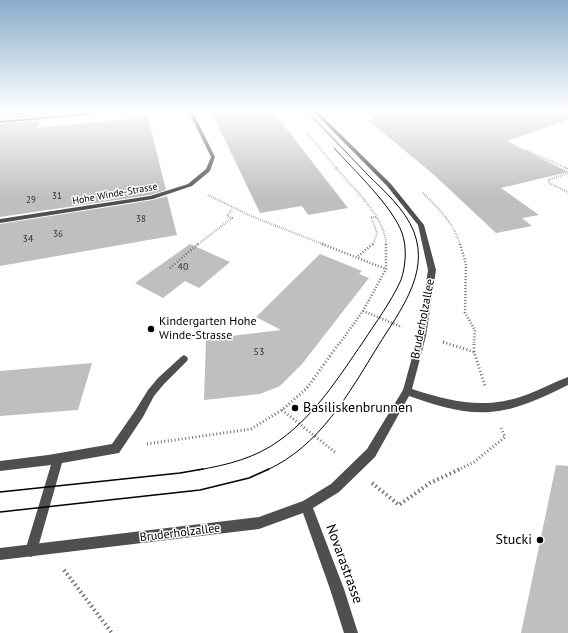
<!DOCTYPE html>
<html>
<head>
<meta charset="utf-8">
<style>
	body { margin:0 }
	canvas { display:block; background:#fff }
</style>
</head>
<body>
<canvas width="568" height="633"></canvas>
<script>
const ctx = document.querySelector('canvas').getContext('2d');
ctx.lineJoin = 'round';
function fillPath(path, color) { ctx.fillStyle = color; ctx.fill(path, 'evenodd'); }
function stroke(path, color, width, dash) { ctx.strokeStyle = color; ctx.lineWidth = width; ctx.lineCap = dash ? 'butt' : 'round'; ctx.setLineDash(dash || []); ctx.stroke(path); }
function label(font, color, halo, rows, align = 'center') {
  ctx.font = font + ' "PT Sans",sans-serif'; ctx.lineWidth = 3; ctx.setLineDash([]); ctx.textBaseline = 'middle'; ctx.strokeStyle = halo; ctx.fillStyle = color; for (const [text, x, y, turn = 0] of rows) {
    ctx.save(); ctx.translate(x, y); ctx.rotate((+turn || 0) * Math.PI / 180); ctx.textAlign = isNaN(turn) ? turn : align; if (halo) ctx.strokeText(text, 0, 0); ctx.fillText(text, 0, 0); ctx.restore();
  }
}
fillPath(new Path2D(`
	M0 110H45L42 116 0 119Z
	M246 110H272L348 208 308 215 302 206 260 213 212 113Z
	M361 110H568V120L507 141 568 172 501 188 539 215 522 218 532 226 496 233 433 174 368 120 373 119Z
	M148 117 166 190 150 195 0 217V124L40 121 38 128Z
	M167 196 177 235 0 266V224L153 200Z
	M190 244 230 262 199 288 185 281 163 298 135 283Z
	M320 254 362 271 359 274 369 278 302 364 280 386 260 394 204 400 206 339 281 330 256 317Z
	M92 363 78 410 0 416V371Z
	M556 465 568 466V633H521Z`), '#bfbfbf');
stroke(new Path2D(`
	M287 110 298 122
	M307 133 337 169
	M526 150 568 169`), '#717171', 1.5, [0.5, 1]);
stroke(new Path2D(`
	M336 168C353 188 386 218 386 245
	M565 168 568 169
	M568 173 549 180V183L568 192
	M423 193C438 208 454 223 460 245
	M208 195 251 216 325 245
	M197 245 232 218 227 216 232 209
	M373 245 377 233 371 217H377`), '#717171', 2, [0.5, 1.5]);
stroke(new Path2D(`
	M322 244 386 269
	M460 244 466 264 465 313 475 330 474 343
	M358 256 373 244
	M170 268 198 244
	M363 311 402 327
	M443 342 446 343
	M340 343 363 311 386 269V244`), '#717171', 2.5, [1, 2]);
stroke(new Path2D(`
	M443 342 474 352 485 386
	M474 352V342
	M282 410 336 453
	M147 444 251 429 282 410 307 388 340 342
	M458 470 474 462 505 437 501 428`), '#717171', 3, [1, 2.5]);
stroke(new Path2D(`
	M372 483 399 505 430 483 460 469
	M64 570 112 633`), '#717171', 4, [1.5, 3]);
fillPath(new Path2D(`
	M184 355 187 357 188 359 187 361 164 384 154 396 143 417 119 453 62 463 37 551 35 555 31 557 27 555 25 551 51 465 0 471V461L48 455 112 444 135 411 148 390 158 378 181 357Z`), '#4f4f4f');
fillPath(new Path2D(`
	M128 110H138L0 123V121Z
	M188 110H192L215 157 210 171 192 186 153 199 0 223V219L150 196 188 184 206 169 211 157Z
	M312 110H316L391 184 424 225 436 270 426 336 412 389C452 402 485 410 526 395 540 390 554 382 568 377V385C544 397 517 410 490 412 462 414 435 405 409 396L375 457 339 492 313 508 344 589 358 633H344L330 589 303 513 259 529 0 560V548L259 517 303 501 331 484 367 449 403 390 418 336 428 270 418 225 387 186Z`), '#4f4f4f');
stroke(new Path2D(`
	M198 470C227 465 256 458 280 440 316 414 338 378 363 342 376 322 391 302 401 280 406 265 407 247 402 233 393 207 353 169 334 148
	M267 470C320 446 349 393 378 346 399 312 430 274 414 232 405 209 384 191 367 174 346 152 326 131 306 110`), '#000', 1);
stroke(new Path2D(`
	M0 492 180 473 203 469
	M0 512 200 490 249 478 269 469`), '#000', 1.5);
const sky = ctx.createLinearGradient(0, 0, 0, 198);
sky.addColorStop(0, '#8aabca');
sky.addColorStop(0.56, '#fff');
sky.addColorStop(1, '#ffffff00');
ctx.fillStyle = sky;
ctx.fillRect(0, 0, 568, 198);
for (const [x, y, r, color] of [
	[151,329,4,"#000"],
	[295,408,4,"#000"],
	[540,540,4,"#000"]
]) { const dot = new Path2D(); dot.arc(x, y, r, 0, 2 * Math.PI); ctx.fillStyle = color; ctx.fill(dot); stroke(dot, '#fff', 1.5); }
label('9px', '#303030', null, [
	["31",57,196],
	["29",31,200],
	["38",141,219],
	["36",58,234]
]);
label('10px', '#000', '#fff', [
	["Hohe Winde-Strasse",115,194,-10]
]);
label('10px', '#303030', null, [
	["34",28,239],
	["40",183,267],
	["53",259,352]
]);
label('12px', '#000', '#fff', [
	["Bruderholzallee",423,319,-79],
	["Bruderholzallee",180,533,-7]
]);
label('12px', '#000', '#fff', [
	["Kindergarten Hohe",159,322],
	["Winde-Strasse",159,336]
], 'left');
label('14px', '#000', '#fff', [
	["Basiliskenbrunnen",303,408],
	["Stucki",532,540,"right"]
], 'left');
label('14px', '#000', '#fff', [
	["Novarastrasse",344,564,70]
]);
</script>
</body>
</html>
